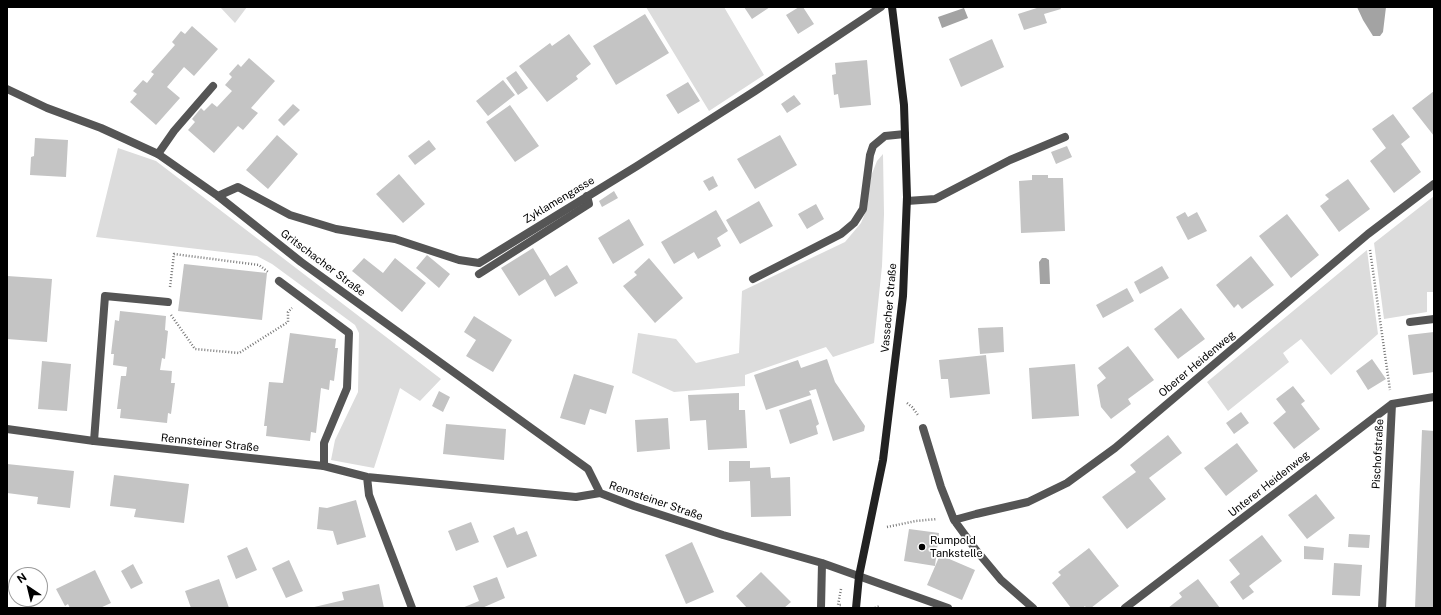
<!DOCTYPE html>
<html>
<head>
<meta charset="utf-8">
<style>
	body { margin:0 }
	#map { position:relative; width:1441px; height:615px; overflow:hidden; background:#fff; font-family:"Public Sans",sans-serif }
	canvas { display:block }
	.frame { position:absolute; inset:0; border:8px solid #000; pointer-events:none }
	.north { position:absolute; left:8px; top:567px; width:40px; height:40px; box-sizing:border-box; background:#fff; border:1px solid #999; border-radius:50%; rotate:325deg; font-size:11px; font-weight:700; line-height:16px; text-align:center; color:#000 }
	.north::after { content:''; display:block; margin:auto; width:14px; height:18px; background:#000; clip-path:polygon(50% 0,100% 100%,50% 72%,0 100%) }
</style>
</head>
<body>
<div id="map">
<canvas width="1441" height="615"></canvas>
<div class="frame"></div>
<div class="north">N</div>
</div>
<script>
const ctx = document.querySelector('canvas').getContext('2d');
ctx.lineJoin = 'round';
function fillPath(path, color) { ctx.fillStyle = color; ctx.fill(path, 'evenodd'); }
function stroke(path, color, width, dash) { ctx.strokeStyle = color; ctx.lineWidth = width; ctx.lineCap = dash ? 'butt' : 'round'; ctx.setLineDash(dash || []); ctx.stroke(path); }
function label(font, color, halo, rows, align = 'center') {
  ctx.font = font + ' "Public Sans",sans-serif'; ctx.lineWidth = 3.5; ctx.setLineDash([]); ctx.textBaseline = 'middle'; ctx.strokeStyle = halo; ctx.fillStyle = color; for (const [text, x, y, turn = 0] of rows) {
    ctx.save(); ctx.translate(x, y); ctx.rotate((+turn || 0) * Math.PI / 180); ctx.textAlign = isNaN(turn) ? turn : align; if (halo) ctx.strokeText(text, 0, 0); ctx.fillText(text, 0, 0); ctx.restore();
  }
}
fillPath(new Path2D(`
	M220 7H247L235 23Z
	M646 7H724L764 75 709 111Z
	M118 148 156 161 441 379 420 401 400 388 374 468 331 460 335 440 358 392 359 333 355 325 272 264 257 256 96 237Z
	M883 154 884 214 882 266 874 343 833 357 826 347 745 375V386L674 392 632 373 638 333 676 339 696 363 739 353 742 291 845 242 861 223 866 211 871 176 877 161Z
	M1434 196V292H1427V312L1384 319 1374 243Z
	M1367 250 1378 334 1331 375 1301 339 1283 353 1289 362 1228 411 1207 382Z`), '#dcdcdc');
fillPath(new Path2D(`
	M1357 7H1386L1383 32 1380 36H1373L1363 20Z
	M964 8 968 18 942 28 938 17Z
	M1042 258H1046L1049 260 1050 284H1040L1039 262Z`), '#a3a3a3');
fillPath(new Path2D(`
	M744 7H770L752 19Z
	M799 7H803L814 24 798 34 786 15Z
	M1040 7H1060L1061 9 1044 14 1047 23 1024 30 1018 14Z
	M645 14 669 53 616 85 593 46Z
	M192 26 218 49 194 76 184 67 167 87 180 98 156 125 130 102 137 94 133 91 143 80 147 83 154 74 151 72 175 45 172 42 181 31 185 34Z
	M569 34 591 64 576 76 578 79 547 102 519 66 550 43 552 46Z
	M992 39 1004 67 961 87 949 59Z
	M249 58 275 81 251 108 258 113 243 130 238 126 214 153 188 130 195 122 192 119 201 108 204 111 212 103 217 107 232 91 225 85 232 77 229 74 238 64 241 67Z
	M867 60 871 105 840 108 838 94 834 95 832 75 836 74 835 63Z
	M516 71 528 88 518 95 506 78Z
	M503 80 515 95 488 116 476 101Z
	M688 82 700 101 678 114 666 95Z
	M1434 91V136L1412 108Z
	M794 95 801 104 787 113 781 104Z
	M293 104 300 110 284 126 278 120Z
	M510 105 539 146 515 162 486 122Z
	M1393 114 1410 137 1401 144 1421 172 1394 193 1370 161 1386 148 1372 129Z
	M277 135 298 154 268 189 246 170Z
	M780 135 797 165 755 189 737 159Z
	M35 138 68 140 66 177 30 175 31 157 34 156Z
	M429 140 436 149 415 165 408 156Z
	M1067 146 1072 157 1056 164 1051 152Z
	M399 174 425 204 403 223 376 194Z
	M1032 175H1048V178H1063L1065 231 1021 233 1019 181 1032 180Z
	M713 176 718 186 709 191 703 181Z
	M1348 179 1370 209 1339 232 1320 206 1329 199 1325 195Z
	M614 191 618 198 602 207 599 201Z
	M759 201 773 226 740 244 726 220Z
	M816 204 824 219 807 229 798 214Z
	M716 210 728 231 717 238 721 246 698 259 694 252 674 264 661 242Z
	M1185 212 1188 217 1197 212 1207 231 1188 240 1176 217Z
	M1287 214 1319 255 1291 278 1259 236Z
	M629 219 644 245 613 264 598 238Z
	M533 248 550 276 567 265 578 283 555 297 545 279 519 296 501 268Z
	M427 255 450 274 439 288 416 268Z
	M1251 256 1274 285 1242 309 1238 304 1234 308 1216 285Z
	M364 258 383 273 395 258 426 283 402 312 352 271Z
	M649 258 683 298 655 323 623 286 637 275 634 272Z
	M184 264 267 273 262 320 178 311Z
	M1162 266 1169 278 1140 294 1134 282Z
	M7 276 52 279 47 342 7 339Z
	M1127 288 1134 301 1103 318 1096 305Z
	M1181 308 1205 339 1178 359 1154 329Z
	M120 311 166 316 165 330 168 331 165 359 162 358 160 370 172 371 171 383H175L171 414 168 413 167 423 120 418 121 409H117L121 376H126L127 367 113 365 114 354H111L115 320 119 321Z
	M474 316 512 340 493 372 466 356 476 340 464 332Z
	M1003 327 1004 352 980 354 978 328Z
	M1434 332V372L1413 375 1408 335Z
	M290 333 336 339 335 348H338L334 381 330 380 329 390 321 388 316 433 311 432 310 441 266 436 267 426H264L269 382 283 383Z
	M1128 346 1154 380 1128 399 1131 404 1111 419 1101 407 1097 385 1106 378 1098 368Z
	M986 355 990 394 950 398 948 379H941L939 360Z
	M827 359 835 382 865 426 864 431 833 441 816 389 809 391 811 395 766 410 754 375 798 360 801 368Z
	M1372 359 1386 379 1368 390 1356 371Z
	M42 361 71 364 67 411 38 409Z
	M1075 364 1079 416 1032 419 1029 368Z
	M574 374 614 386 606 414 590 409 585 425 560 418Z
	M1293 386 1305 401 1301 404 1320 429 1294 449 1273 423 1286 412 1276 399Z
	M439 391 450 397 443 412 432 406Z
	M739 393V410H745L747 448 708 450 706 420 690 421 688 395Z
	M811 399 819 424 816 426 818 434 790 444 779 410Z
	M1241 412 1249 423 1234 434 1226 423Z
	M668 418 670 449 637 452 635 420Z
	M446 424 506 429 504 460 443 454Z
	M1422 430 1434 431V608H1415Z
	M1168 435 1182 453 1149 478 1166 499 1127 529 1102 497 1136 472 1130 465Z
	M1237 443 1258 471 1226 496 1204 468Z
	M729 461H750V468L770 467 771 478 790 477 791 516 751 517 750 481 729 482Z
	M7 464 74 471 70 508 37 504 38 497 7 493Z
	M114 475 189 484 184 523 134 517 136 509 110 506Z
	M1316 494 1335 518 1307 539 1288 515Z
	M356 500 366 537 337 545 333 531 317 529 319 507 327 508Z
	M471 522 479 542 456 551 448 531Z
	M514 527 517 535 527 531 537 556 507 568 493 536Z
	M909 529 939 533 935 566 904 561Z
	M1349 534 1370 535 1369 548 1348 547Z
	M1262 535 1282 561 1249 586 1254 592 1243 600 1230 582 1240 574 1229 560Z
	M692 542 714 592 686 604 665 555Z
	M1304 546 1324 548 1323 560 1304 559Z
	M247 547 257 570 236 579 227 556Z
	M1089 548 1119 586 1091 608H1086L1085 606 1083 608H1071L1052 583 1061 575 1058 572Z
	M940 555 975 570 962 600 927 585Z
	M289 560 303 591 286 598 272 568Z
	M1334 563 1362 565 1360 596 1332 595Z
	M133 564 143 583 131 589 121 571Z
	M95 570 111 603 100 608H70L68 604 65 606 56 589Z
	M761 572 791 602 784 608H747L736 596Z
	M497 577 505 598 482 608H462L479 601 473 586Z
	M219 579 229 608H191L185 591Z
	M1198 579 1220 608H1168L1182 597 1179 593Z
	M379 584 384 608H310L344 600 342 592Z`), '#c4c4c4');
stroke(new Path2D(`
	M1370 250 1390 390
	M170 287 174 254 259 265 268 272
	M171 315 195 349 239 353 288 322V312L292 308
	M907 403 912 407 918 415
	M887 527 916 521 937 519
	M841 589 838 605H841
	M875 608 880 606`), '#777', 2.5, [1, 2]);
stroke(new Path2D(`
	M158 154 174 131 213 86
	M907 201 935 199 1010 160 1065 137
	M479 274 589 204 587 196
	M753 279 841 234 854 223 863 209 870 155 873 146 885 136 905 134
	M279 281 349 333 347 388 324 443V466
	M94 441 105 296 168 302`), '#555', 8);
stroke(new Path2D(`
	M7 89 47 108 101 128 158 154 218 196 301 262 588 469 600 493
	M218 196 238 187 290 215 336 229 395 239 459 260 479 263 637 166 755 91 881 7
	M1410 322 1434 319
	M923 428 941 487 954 520
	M7 429 94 441 324 466 367 477 576 497 600 493 634 506 723 535 822 563 948 608
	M367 477 369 495 412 608
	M821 608 822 563
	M1033 608 1001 580 976 550 954 520 976 514 1028 502 1067 483 1115 448 1368 234 1434 184
	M1125 608 1392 404 1434 397
	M1382 608 1392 404`), '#555', 8);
stroke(new Path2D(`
	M856 608 859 576 883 460 903 296 907 197 904 105 892 7`), '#222', 8);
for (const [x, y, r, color] of [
	[922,547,4,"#000"]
]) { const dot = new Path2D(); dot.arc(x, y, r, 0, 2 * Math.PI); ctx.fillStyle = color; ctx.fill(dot); stroke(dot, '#fff', 1.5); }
label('11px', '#000', '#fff', [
	["Zyklamengasse",559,200,-31],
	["Gritschacher Straße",323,263,37],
	["Vassacher Straße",889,308,-85],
	["Oberer Heidenweg",1197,364,-40],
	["Rennsteiner Straße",210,443,6],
	["Pischofstraße",1378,454,-87],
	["Unterer Heidenweg",1269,484,-38],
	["Rennsteiner Straße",656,501,19]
]);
label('11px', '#000', '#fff', [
	["Rumpold",930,541],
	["Tankstelle",930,554]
], 'left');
</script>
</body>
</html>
